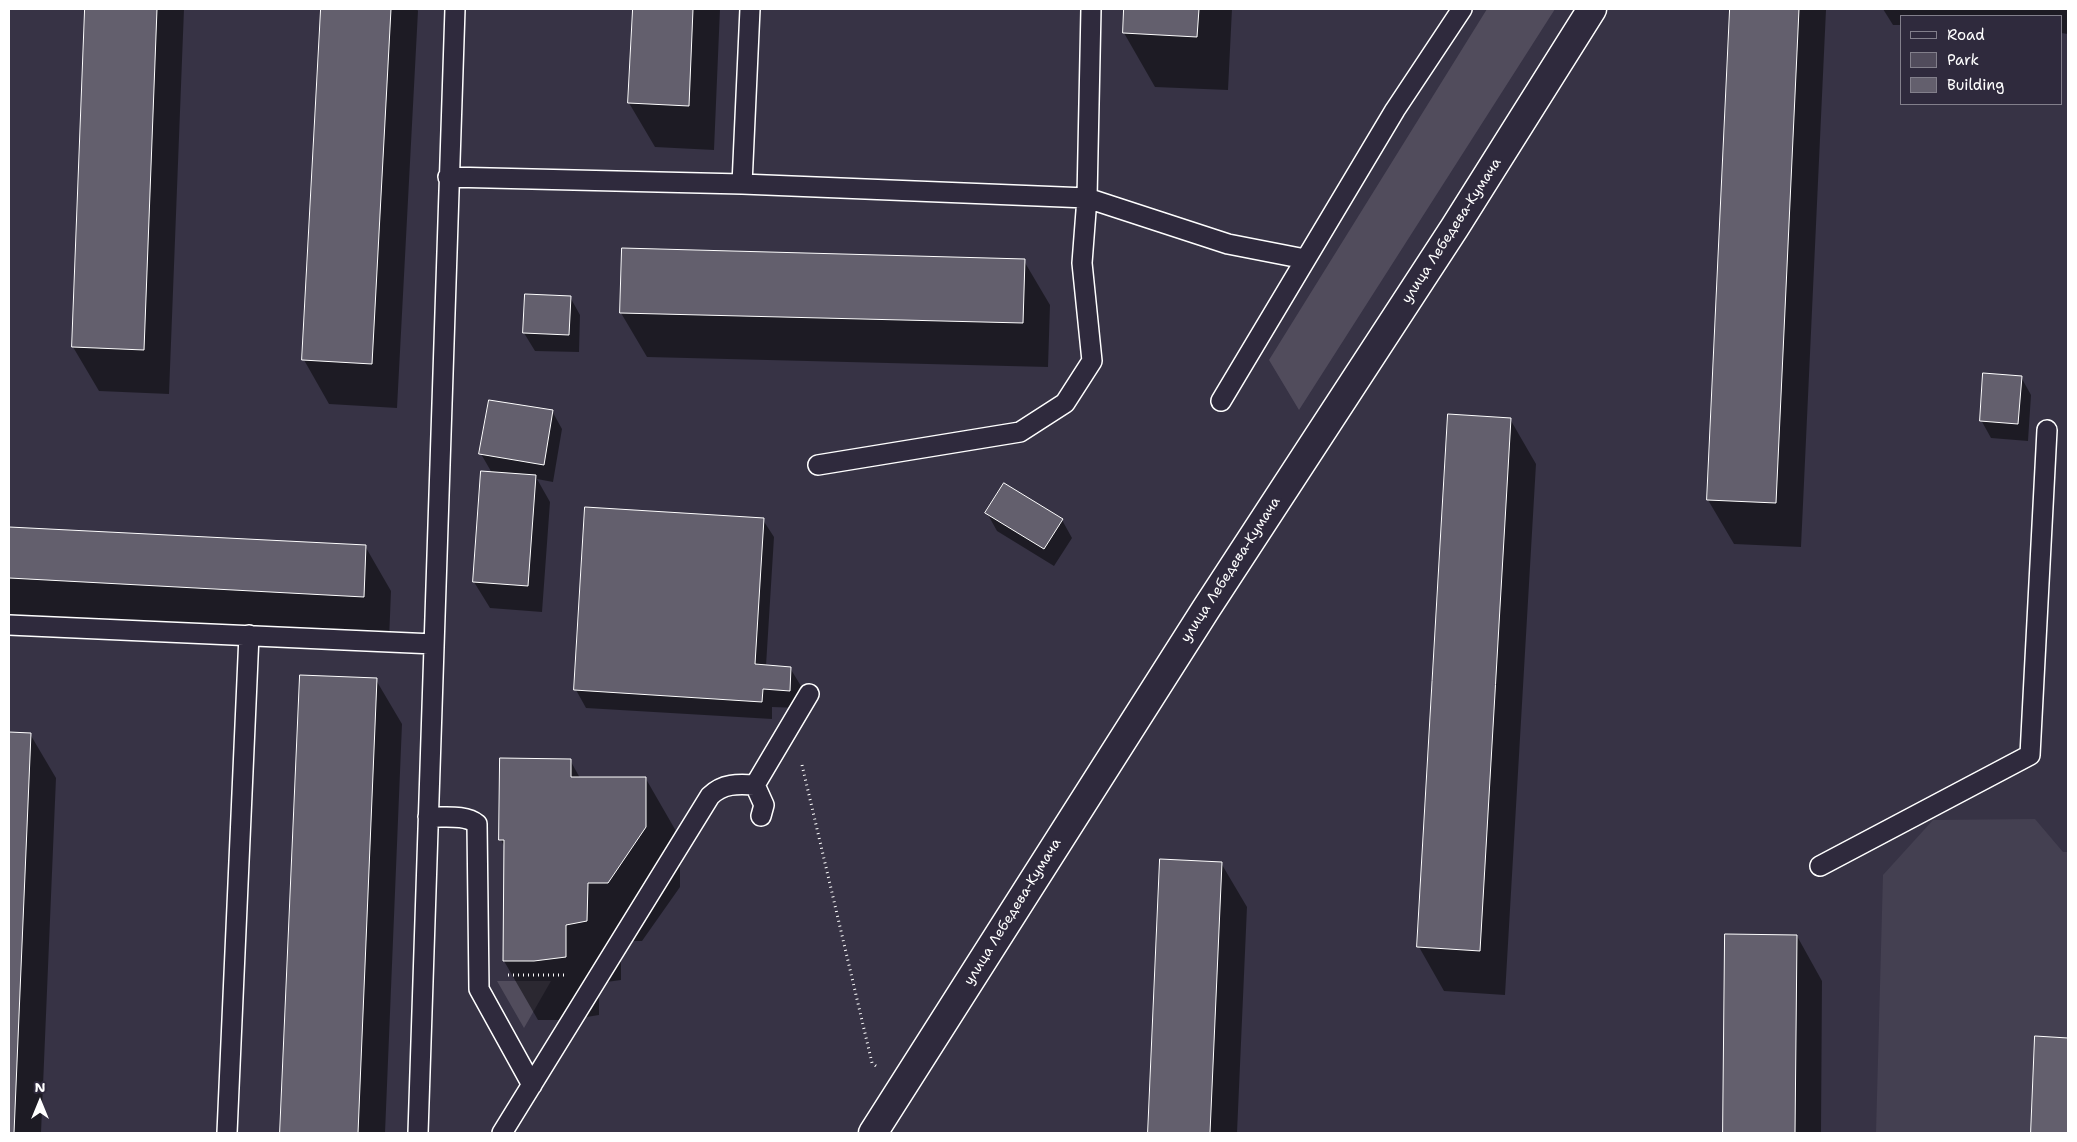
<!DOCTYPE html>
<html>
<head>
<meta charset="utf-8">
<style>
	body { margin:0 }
	#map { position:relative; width:2077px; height:1142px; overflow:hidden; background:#373345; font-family:"Shantell Sans",sans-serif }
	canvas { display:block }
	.frame { position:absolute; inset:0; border:10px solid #fff; pointer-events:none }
	.legend { position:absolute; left:1900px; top:15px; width:162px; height:90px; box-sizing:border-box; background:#2f2a3d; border:1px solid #827f8b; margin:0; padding:6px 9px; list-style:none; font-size:15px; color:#fff }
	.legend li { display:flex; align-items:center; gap:10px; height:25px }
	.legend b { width:25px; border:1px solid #827f8b }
	.north { position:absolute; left:15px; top:1077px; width:50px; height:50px; -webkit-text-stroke:4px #2f2a3d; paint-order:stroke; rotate:0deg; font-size:14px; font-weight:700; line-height:20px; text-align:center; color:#fff }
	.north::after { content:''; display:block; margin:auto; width:18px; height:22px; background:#fff; clip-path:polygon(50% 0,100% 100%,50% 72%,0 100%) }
</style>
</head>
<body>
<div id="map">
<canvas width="2077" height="1142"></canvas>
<div class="frame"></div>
<ul class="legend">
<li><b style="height:6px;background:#2f2a3d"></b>Road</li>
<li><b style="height:14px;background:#514c5c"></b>Park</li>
<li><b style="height:14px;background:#635f6d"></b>Building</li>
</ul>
<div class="north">N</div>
</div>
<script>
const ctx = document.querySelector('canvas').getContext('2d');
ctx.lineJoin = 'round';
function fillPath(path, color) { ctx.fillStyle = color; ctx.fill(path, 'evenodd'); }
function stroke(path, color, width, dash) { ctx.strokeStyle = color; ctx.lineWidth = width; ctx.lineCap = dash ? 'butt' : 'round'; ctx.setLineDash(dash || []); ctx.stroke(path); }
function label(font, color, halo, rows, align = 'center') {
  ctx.font = font + ' "Shantell Sans",sans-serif'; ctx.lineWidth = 4.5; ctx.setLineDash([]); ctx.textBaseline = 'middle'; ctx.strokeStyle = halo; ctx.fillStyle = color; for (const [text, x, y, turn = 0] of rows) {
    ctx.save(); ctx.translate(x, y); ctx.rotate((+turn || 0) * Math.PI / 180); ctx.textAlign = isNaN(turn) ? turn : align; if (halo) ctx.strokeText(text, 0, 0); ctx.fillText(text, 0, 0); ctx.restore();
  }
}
fillPath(new Path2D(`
	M2035 819 2063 852H2068V1133H1876L1883 875 1933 820Z`), '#444051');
fillPath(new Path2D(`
	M1487 9H1555L1299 410 1269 360Z
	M497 981H551L524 1028Z`), '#514c5c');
fillPath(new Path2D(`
	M86 9H184L169 394 99 391 73 347Z
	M322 9H417L418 11 397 408 329 404 304 360Z
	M634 9H720L714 150 655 147 629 103Z
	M1125 9H1232L1228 90 1155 87 1124 33Z
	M1731 9 1826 10 1801 547 1734 544 1708 500Z
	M1883 9H2068V34L2061 33V16H1901V25H1893Z
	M1024 261 1050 305 1048 367 647 357 621 313Z
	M570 297 580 315 579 352 535 351 524 333Z
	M2021 377 2031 395 2028 441 1991 438 1981 420Z
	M552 411 562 429 553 482 537 479 550 502 542 612 490 608 474 582 492 473 481 454Z
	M1510 419 1536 464 1505 995 1444 991 1419 947Z
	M987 513 1062 520 1072 538 1054 566 997 531Z
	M763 520 774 537 766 666 790 668 801 686 799 708 772 707V719L586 708 576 690Z
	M9 528 365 546 391 591 389 641 9 621Z
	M301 676 376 680 402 724 385 1133H281Z
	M9 733 30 734 56 778 41 1133H9Z
	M570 760 580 778 646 779 680 838V887L642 941H621V980L599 983V1015L568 1020H538L504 961 505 848 501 840Z
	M1161 861 1221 863 1247 907 1237 1133H1149Z
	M1726 935 1797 936 1822 981 1821 1133H1724Z
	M2036 1037 2068 1039V1133H2032Z`), '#0007');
const building = new Path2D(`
	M85 9H157L144 350 72 347Z
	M321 9H391L372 364 302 360Z
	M633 9H693L689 106 628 103Z
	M1124 9H1199L1197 37 1123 33Z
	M1730 9H1799L1776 503 1707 500Z
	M622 248 1025 259 1023 323 620 313Z
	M525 294 571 296 569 335 523 333Z
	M1983 373 2022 376 2018 424 1980 421Z
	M489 400 553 410 544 465 479 454Z
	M1448 414 1511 418 1480 951 1417 947Z
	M481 471 536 475 528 586 473 582Z
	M1004 483 1063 519 1044 549 985 513Z
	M585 507 764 518 755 664 791 667 790 691 763 689 762 702 574 690Z
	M9 527 366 545 364 597 9 578Z
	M300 675 377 678 358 1133H280Z
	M9 732 31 733 14 1133H9Z
	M500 758 571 759V777H646V827L608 883H588L587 921 566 925V957L534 961H503L504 840H499Z
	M1160 859 1222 862 1210 1133H1148Z
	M1725 934 1797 935 1795 1133H1723Z
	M2035 1036 2068 1038V1133H2031Z`);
fillPath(building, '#635f6d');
stroke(building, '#fff', 1);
const service = new Path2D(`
	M448 177 742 184 1087 198 1228 244 1305 259
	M742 184 750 9
	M1221 401 1395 110 1462 9
	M818 465 1020 432 1065 403 1092 361 1082 263 1087 198 1091 9
	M9 625 434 644
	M755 785 764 805 761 816
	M428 817C443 818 465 814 477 824L479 989 532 1085
	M1820 866 2030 755 2047 430
	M227 1133 249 635
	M418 1133 455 9
	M502 1133 710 796C723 783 738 784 755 785L809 694`);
const tertiary = new Path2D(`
	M873 1133 1206 609 1455 227 1592 9`);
stroke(service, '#fff', 22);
stroke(tertiary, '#fff', 31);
stroke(new Path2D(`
	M802 765 872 1063 876 1066
	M508 975H566`), '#fff', 3, [1, 4]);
stroke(service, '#2f2a3d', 19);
stroke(tertiary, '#2f2a3d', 28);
label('14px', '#fff', '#2f2a3d', [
	["улица Лебедева-Кумача",1452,231,-57],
	["улица Лебедева-Кумача",1231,570,-57],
	["улица Лебедева-Кумача",1013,912,-58]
]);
</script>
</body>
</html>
